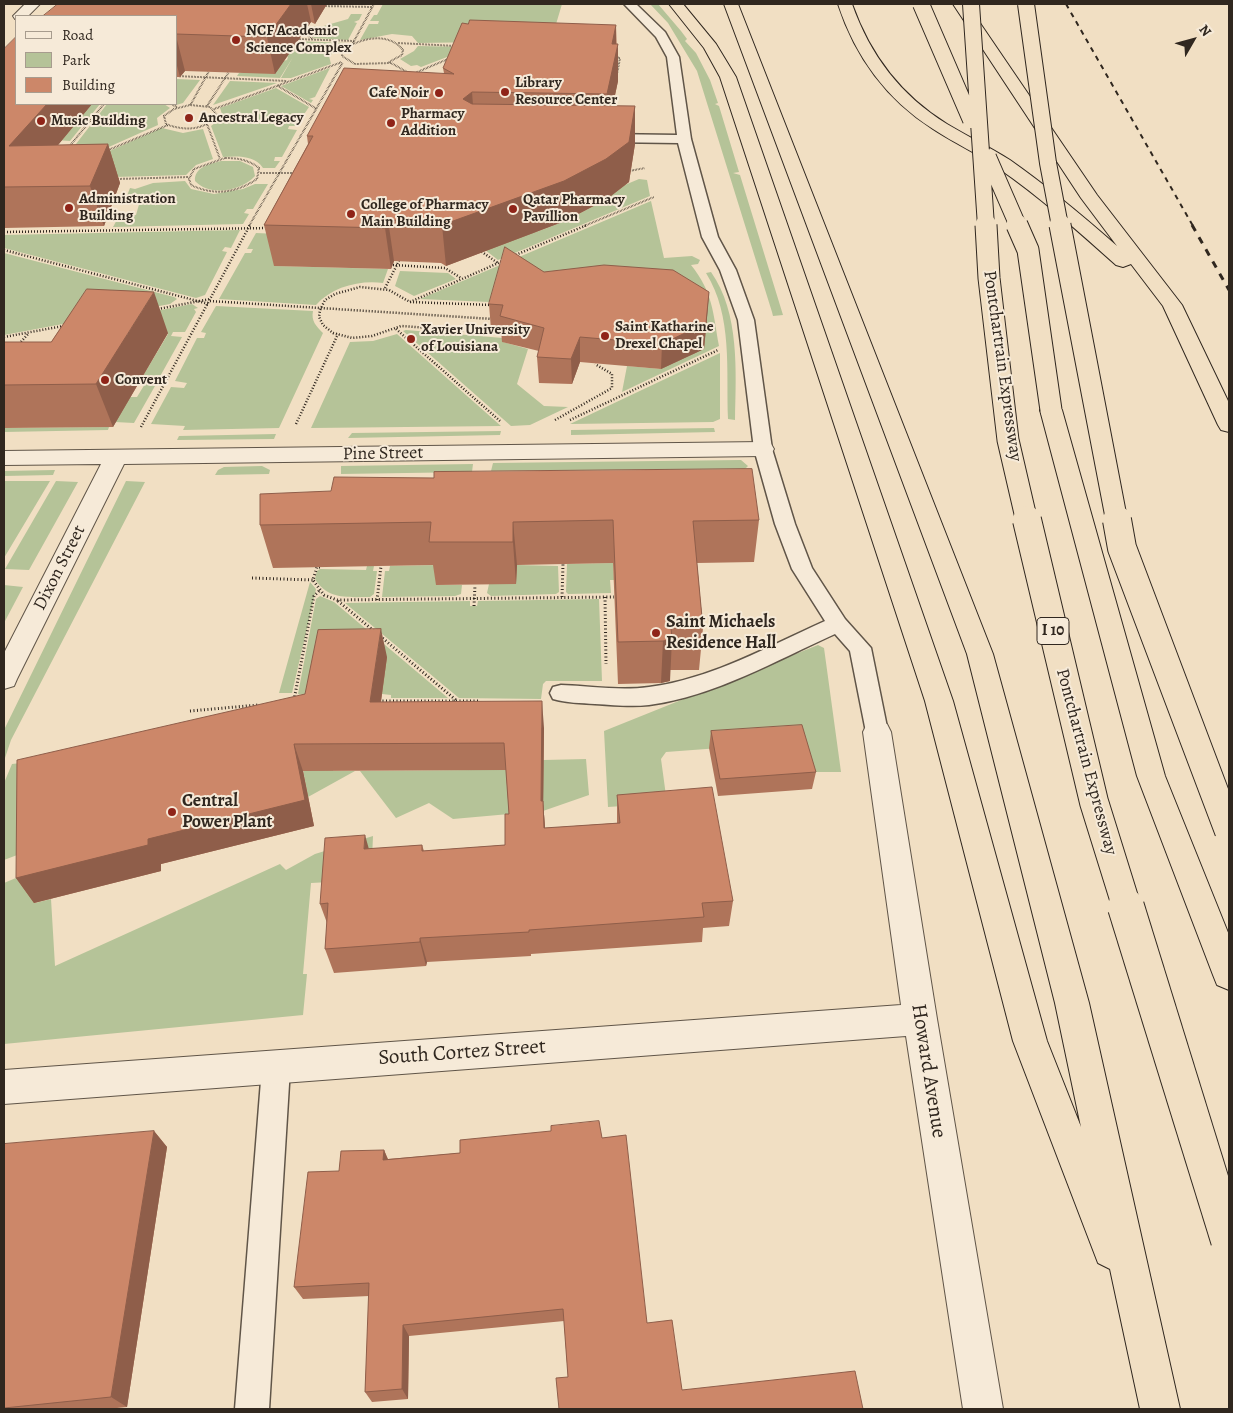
<!DOCTYPE html>
<html>
<head>
<meta charset="utf-8">
<style>
	body { margin:0 }
	#map { position:relative; width:1233px; height:1413px; overflow:hidden; background:#f1dfc3; font-family:Alegreya,serif }
	canvas { display:block }
	.frame { position:absolute; inset:0; border:5px solid #30271f; pointer-events:none }
	.legend { position:absolute; left:15px; top:15px; width:162px; height:90px; box-sizing:border-box; background:#f6ead8; border:1px solid #a79c8e; margin:0; padding:6px 9px; list-style:none; font-size:15px; color:#30271f }
	.legend li { display:flex; align-items:center; gap:10px; height:25px }
	.legend b { width:25px; border:1px solid #a79c8e }
	.north { position:absolute; left:1168px; top:15px; width:50px; height:50px; -webkit-text-stroke:4px #f6ead8; paint-order:stroke; rotate:52deg; font-size:14px; font-weight:700; line-height:20px; text-align:center; color:#30271f }
	.north::after { content:''; display:block; margin:auto; width:18px; height:22px; background:#30271f; clip-path:polygon(50% 0,100% 100%,50% 72%,0 100%) }
</style>
</head>
<body>
<div id="map">
<canvas width="1233" height="1413"></canvas>
<div class="frame"></div>
<ul class="legend">
<li><b style="height:6px;background:#f6ead8"></b>Road</li>
<li><b style="height:14px;background:#b5c398"></b>Park</li>
<li><b style="height:14px;background:#cc8769"></b>Building</li>
</ul>
<div class="north">N</div>
</div>
<script>
const ctx = document.querySelector('canvas').getContext('2d');
ctx.lineJoin = 'round';
function fillPath(path, color) { ctx.fillStyle = color; ctx.fill(path, 'evenodd'); }
function stroke(path, color, width, dash) { ctx.strokeStyle = color; ctx.lineWidth = width; ctx.lineCap = dash ? 'butt' : 'round'; ctx.setLineDash(dash || []); ctx.stroke(path); }
function label(font, color, halo, rows, align = 'center') {
  ctx.font = font + ' Alegreya,serif'; ctx.lineWidth = 4; ctx.setLineDash([]); ctx.textBaseline = 'middle'; ctx.strokeStyle = halo; ctx.fillStyle = color; for (const [text, x, y, turn = 0] of rows) {
    ctx.save(); ctx.translate(x, y); ctx.rotate((+turn || 0) * Math.PI / 180); ctx.textAlign = isNaN(turn) ? turn : align; if (halo) ctx.strokeText(text, 0, 0); ctx.fillText(text, 0, 0); ctx.restore();
  }
}
fillPath(new Path2D(`
	M383 4H562L551 41 418 43 412 36 392 34 360 40 369 24H378L379 21H370L374 15H377Z
	M650 4H658L681 31 687 39 685 41 696 53 710 80 718 103 715 104 719 106 739 172 733 173 740 175 783 315 773 316 772 312 697 71 668 23Z
	M351 14H362L359 20 354 22 357 23 348 40 314 38 305 32 311 31 314 26 320 27 348 19Z
	M295 41 349 43 329 56 331 64 291 78H281L293 57 280 78 237 76 239 73 287 60 288 57 285 56 292 45 297 42Z
	M418 46 467 47 468 49 421 67 417 65 411 66 400 59 414 51Z
	M330 68 315 97 309 99 313 100 311 103 281 86Z
	M176 79 200 80 183 103 176 105Z
	M230 81 277 83 213 105Z
	M276 88 309 107 296 126H289L288 129 297 130 282 157H275L274 161H280L275 168H263C255 155 237 156 223 157L211 126 223 117 220 108Z
	M91 104H100L70 141 56 140Z
	M107 104H164L170 108 157 118 158 125 55 171Z
	M162 128 183 133 203 129 213 159 196 165 186 175 78 178 66 170Z
	M221 161H240L253 167 255 176C241 191 210 197 195 181 194 167 210 164 221 161Z
	M639 179 647 180 650 196 498 260 480 246 539 231 565 221 607 199 620 187Z
	M185 181 191 189 214 194 243 189 255 184H268L253 209H247L244 213 249 214 243 224 113 227 119 216 136 215 140 201H125L130 188 135 189 153 183Z
	M651 201 664 258 692 256 700 260 698 264 691 265C713 292 713 313 719 346L622 392 627 366 661 369 513 303 420 299Z
	M240 230 231 248 225 247 222 251 227 252 205 295 196 298 4 248V235Z
	M256 233 301 235 275 266 388 269 383 283C359 280 332 287 316 305L219 299 245 253H251L253 249H247Z
	M4 253 174 297 177 299 170 304 4 335Z
	M400 271 448 273 456 279 414 296 395 286Z
	M711 272C740 313 736 372 735 420L728 419C726 371 733 316 706 273Z
	M192 304 198 308 194 309 196 312 185 332H173L171 336 182 337 158 380H152L150 385 155 386 134 423 115 422 130 397H137L148 379H141L168 334 99 322Z
	M216 306 313 311C311 321 316 326 323 333L279 428 183 430 185 426 151 424 171 387 184 388 187 383 175 381 197 338H204L206 333 201 332Z
	M406 330 503 338V342L528 349 517 384 544 406 568 407 530 425 511 426 403 331Z
	M397 334 501 426 311 428 350 342 373 341Z
	M720 353V419L713 422 570 424Z
	M109 427 108 430 4 432V428Z
	M714 428 715 432 571 435V430Z
	M501 431 500 435 348 438 352 433Z
	M276 434 274 439 177 440 179 436Z
	M741 460 748 466 745 469 491 471 493 463Z
	M473 464 472 472 341 474V466Z
	M262 466 270 470 269 474 215 475 218 470 224 467Z
	M55 470 53 475 4 476V471Z
	M4 481H50L4 558Z
	M56 481 78 482 29 570 5 569Z
	M126 481 145 482 11 740 4 761V730Z
	M613 563 614 580H610L611 593 568 594 566 592 567 564Z
	M437 565 436 585H462L461 594 455 596 382 597 385 571H389L390 566Z
	M517 565 558 566 559 592 556 594 491 596 487 593 489 584Z
	M367 566H374L373 571H377L374 594 370 597C348 597 328 600 315 579L317 571 320 569 366 570Z
	M310 582 316 589 292 693H279Z
	M4 585 23 587 4 623Z
	M320 596 334 602 448 698H391V695L382 694C370 694 303 697 298 694L316 599Z
	M599 599 602 681H546L543 684 541 699 459 698 345 603 470 601V606H477L478 601Z
	M818 645 824 648 841 772H812L800 742 666 752 661 759 667 803 608 807 604 731Z
	M295 726 341 730 333 771H355L308 797Z
	M586 759 589 795 543 811 453 819 429 803 396 818 360 771 471 770 544 760Z
	M39 761 33 849 4 860V783L12 764Z
	M373 836 372 859 330 882 311 883 303 974H307L303 1015 4 1044V883L23 875 35 903 51 899 55 966 280 864 286 870 315 854Z`), '#b5c398');
const service = new Path2D(`
	M624 4H636L665 32 679 57 691 139 718 237 736 270 754 320 772 449 795 524 812 568 845 619 871 648 888 732 885 738 877 741 869 738 866 732 850 651 835 634C775 661 715 696 649 705 631 707 613 705 595 704 581 703 566 703 553 699L550 693 553 687 561 685C590 686 620 691 649 687 711 679 769 646 825 621L792 569 775 524 754 449 738 320 720 270 702 237 678 143 605 142 598 138 605 134 677 135 667 57 656 37Z
	M276 1055 286 1058 290 1068 269 1409H235L262 1068 266 1058Z`);
const minor = new Path2D(`
	M25 4H40L28 16H16L15 19 13 16Z
	M763 442 771 444 774 449 771 454 763 456 124 464 17 679 14 686 4 689V653L101 464 4 465V451Z
	M877 721 887 724 891 732 937 1019 1003 1409H963L906 1036 4 1104V1070L901 1005 863 732 867 724Z`);
const motorway = new Path2D(`
	M669 4H683L716 44 736 77 953 701 1047 1041 1081 1127 1055 1003 967 654 724 4H738L993 654 1089 1003 1180 1409H1140L1110 1269 1098 1263 1013 1041 925 701 720 77 704 48Z
	M838 4H852C870 55 900 95 947 124 967 136 989 147 1010 160 1047 186 1083 216 1117 246L1081 198 953 4H967L1097 195 1182 305 1229 403V432L1221 430 1218 425 1163 306 1131 264 1123 267 1116 265C1078 231 1040 197 998 168 977 153 954 143 933 129 886 99 855 56 838 4Z
	M1051 403 1059 405 1062 410 1165 776 1229 935V990L1217 985 1213 975 1137 776 1040 410 1043 405Z`);
stroke(service, '#605548', 3);
stroke(minor, '#605548', 2);
stroke(motorway, '#30271f', 2);
stroke(new Path2D(`
	M322 6 372 7
	M303 32 313 39
	M296 39 354 41
	M353 43 374 4
	M398 43 456 46
	M615 57 620 58 617 74
	M389 62 402 55 403 50C388 31 359 38 342 51V56L355 64 391 63 409 73
	M415 73 448 59
	M176 76 287 81
	M278 86 317 109
	M171 104 177 107
	M191 104 209 71
	M190 105 210 107 217 115C205 131 183 131 166 124L164 116 174 109Z
	M207 106 229 72
	M214 109 342 62
	M207 124 220 159
	M68 148 104 104
	M106 151 168 125
	M225 158C238 158 249 160 259 168L257 179C236 193 214 196 191 185L189 179 194 169Z
	M629 171 645 168
	M260 173H297
	M117 179 189 177
	M249 226 343 62
	M584 226 654 197`), '#30271f', 2, [0.5, 1]);
stroke(new Path2D(`
	M4 232 269 228
	M4 250 209 304
	M479 250 498 263
	M513 256 587 225
	M393 265 445 268 461 278
	M385 288 399 261
	M210 301 493 319
	M410 302 505 260
	M492 305 410 302 389 290 360 287 335 294 325 300 320 310 319 317 323 325 333 333 352 338 372 336 401 326 504 333
	M158 309 210 299
	M396 329 500 421
	M4 337 63 326
	M19 344 28 334
	M555 420 612 388V374L595 364
	M570 420 718 350
	M296 424 338 334
	M141 427 250 225`), '#30271f', 2.5, [1, 2]);
stroke(new Path2D(`
	M320 567H317L313 580 324 595 337 600 614 597
	M252 578 313 580
	M562 597 563 564
	M605 597 606 664
	M377 600 381 566
	M338 601 375 632
	M474 606 475 585
	M380 636 457 701
	M294 700 314 596 320 590
	M379 701H480
	M190 711 258 705`), '#30271f', 3, [1, 2.5]);
fillPath(service, '#f6ead8');
fillPath(minor, '#f6ead8');
fillPath(motorway, '#f1dfc3');
stroke(new Path2D(`
	M1066 4 1193 226`), '#30271f', 2, [5, 5]);
stroke(new Path2D(`
	M1192 225 1229 290`), '#30271f', 3, [7, 7]);
const motorwayBridgeFar3 = new Path2D(`
	M921 4 971 120
	M971 4 986 226
	M1026 4 1048 163 1060 226
	M988 157 1018 226`);
const motorwayBridgeFar2 = new Path2D(`
	M986 225 989 278 1008 440 1027 522
	M1017 225 1028 250 1051 410
	M1060 225 1117 522`);
const motorwayBridgeFar1 = new Path2D(`
	M1027 520 1094 802 1127 908
	M1117 520 1122 548 1229 831`);
const motorwayBridge = new Path2D(`
	M1126 907 1229 1240`);
stroke(motorwayBridgeFar3, '#30271f', 18, []);
stroke(motorwayBridgeFar2, '#30271f', 23, []);
stroke(motorwayBridgeFar1, '#30271f', 30, []);
stroke(motorwayBridge, '#30271f', 38, []);
stroke(motorwayBridgeFar3, '#f1dfc3', 16);
stroke(motorwayBridgeFar2, '#f1dfc3', 21);
stroke(motorwayBridgeFar1, '#f1dfc3', 28);
stroke(motorwayBridge, '#f1dfc3', 36);
fillPath(new Path2D(`
	M58 4H327L315 24 311 22 275 74 185 71 180 77H176V16Z
	M616 25 618 81 613 105 635 144 629 182 607 199 565 221 446 266 441 263 394 261 391 269 274 266 264 225 308 144 307 136 444 73 443 68Z
	M4 49 16 104H92L58 145 108 144 120 183 104 226 4 228Z
	M544 272 707 317 704 349 661 369 580 362 572 384 539 383 537 357 539 351 502 342 501 330H491L489 304Z
	M168 333 113 427 4 428V342H51Z
	M260 494 759 520 754 562 697 563 703 628 699 670H670V681L661 683 618 684 613 563 517 565 516 584 436 585 433 565 273 568 260 525Z
	M387 657 381 702 544 728 543 801 545 828 617 823V795L733 901 729 926 703 928 702 942 531 954V956L427 962 426 966 334 973 325 949 327 923 320 904 369 849 422 845 424 851 505 845 509 814 506 770 303 771 314 826 161 864V871L34 903 16 878 305 694Z
	M711 731 816 772 812 789 718 796 709 748Z
	M154 1131 167 1147 127 1407 107 1409H4V1144Z
	M602 1138 647 1323 559 1409 568 1377 564 1321 409 1336 408 1399 372 1402 365 1392 369 1296 303 1299 294 1287 339 1171 384 1150 388 1159 460 1153Z`), '#af745a');
fillPath(new Path2D(`
	M291 4H307L311 22 275 74 267 37Z
	M311 4H327L315 24Z
	M616 25V52L618 44V81L607 132V94L612 44Z
	M176 36 185 71 180 77 176 62Z
	M472 92 475 131 463 99Z
	M47 104H92L24 186 9 146Z
	M635 106V144L629 182 607 199 565 221 446 266 442 225Z
	M108 144 120 183 104 226 90 186Z
	M388 220 394 261 391 269 385 228Z
	M154 292 168 333 113 427 96 384Z
	M709 292 707 317 704 349 661 369 662 344Z
	M580 337V362L572 384 571 359Z
	M513 522 517 565 516 584 513 542Z
	M381 629 387 657 377 729 370 702Z
	M672 639 670 681 661 683 663 641Z
	M542 701 544 728 543 827 541 801Z
	M294 744 303 771 314 826 161 864V871L34 903 16 878 148 839Z
	M543 801 545 827 546 854 544 828Z
	M365 835 372 860 364 849Z
	M420 938 427 962 426 966 420 942Z
	M154 1131 167 1147 127 1407 111 1397Z
	M384 1150 390 1165 383 1160Z
	M403 1325 409 1336 408 1399 402 1389Z`), '#8f5e4a');
const building = new Path2D(`
	M58 4H291L267 37 176 34V16H43Z
	M470 20 616 25 612 44H618L607 94 472 92 463 99 472 104 635 106 629 142 606 159 564 181 442 225 436 222 388 220 385 228 264 225 313 136H307L344 68 454 74 443 68 462 23 468 24Z
	M16 37V104H47L9 146 108 144 90 186 4 187V49Z
	M505 247 544 272 604 265 673 270 709 292 706 323 662 344 580 337 571 359 537 357 544 328 500 316 503 305 489 304Z
	M87 289 154 292 96 384 4 385V342H51Z
	M752 469 759 520 693 521 703 628H671L672 639 663 641 618 642 613 520 513 522V542H429L431 522 260 525V494L331 491 334 477 434 478V472Z
	M381 629 370 702 542 701 541 801H543L544 828 620 823 617 795 712 787 733 901 702 903 704 917 529 930V932L420 938V942L325 949 328 903 320 904 325 838 365 835 364 849 422 845V851L505 845V814H509L504 743 294 744 305 800 148 839V845L16 878 17 760 305 694 318 630Z
	M802 725 816 772 720 779 711 731Z
	M599 1121 602 1138 626 1135 647 1323 672 1320 682 1390 855 1371 863 1409H559L556 1378 568 1377 563 1309 403 1325 402 1389 365 1392 369 1283 294 1287 308 1172 339 1171 341 1151 384 1150 383 1160 460 1153V1140L551 1131V1126Z
	M154 1131 111 1397 4 1408V1144Z`);
fillPath(building, '#cc8769');
stroke(building, '#8f5e4a', 1);
for (const [x, y, r, color] of [
	[236,40,5,"#8f2418"],
	[505,92,5,"#8f2418"],
	[439,93,5,"#8f2418"],
	[189,118,5,"#8f2418"],
	[41,121,5,"#8f2418"],
	[391,123,5,"#8f2418"],
	[69,208,5,"#8f2418"],
	[513,209,5,"#8f2418"],
	[351,214,5,"#8f2418"],
	[605,336,5,"#8f2418"],
	[411,339,5,"#8f2418"],
	[105,380,5,"#8f2418"],
	[656,633,5,"#8f2418"],
	[172,812,5,"#8f2418"]
]) { const dot = new Path2D(); dot.arc(x, y, r, 0, 2 * Math.PI); ctx.fillStyle = color; ctx.fill(dot); stroke(dot, '#f6ead8', 2); }
label('bold 15px', '#30271f', '#f6ead8', [
	["NCF Academic",246,31],
	["Science Complex",246,48],
	["Library",515,83],
	["Resource Center",515,100],
	["Cafe Noir",429,93,"right"],
	["Pharmacy",401,114],
	["Addition",401,131],
	["Ancestral Legacy",199,118],
	["Music Building",51,121],
	["Administration",79,199],
	["Building",79,216],
	["Qatar Pharmacy",523,200],
	["Pavillion",523,217],
	["College of Pharmacy",361,205],
	["Main Building",361,222],
	["Saint Katharine",615,327],
	["Drexel Chapel",615,344],
	["Xavier University",421,330],
	["of Louisiana",421,347],
	["Convent",115,380]
], 'left');
for (const [x, y, w] of [
	[1053,631,32]
]) { const box = new Path2D(); box.roundRect(x - w / 2, y - 13.5, w, 27, 4); ctx.fillStyle = '#f6ead8'; ctx.fill(box); stroke(box, '#30271f', 1); }
label('bold 16px', '#30271f', null, [
	["I 10",1053,631]
]);
label('18px', '#30271f', '#f6ead8', [
	["Pontchartrain Expressway",1002,366,82],
	["Pine Street",383,454,-1],
	["Dixon Street",60,568,-63],
	["Pontchartrain Expressway",1086,762,75]
]);
label('bold 18px', '#30271f', '#f6ead8', [
	["Saint Michaels",666,623],
	["Residence Hall",666,644],
	["Central",182,802],
	["Power Plant",182,823]
], 'left');
label('21px', '#30271f', '#f6ead8', [
	["South Cortez Street",462,1053,-4],
	["Howard Avenue",928,1071,81]
]);
</script>
</body>
</html>
